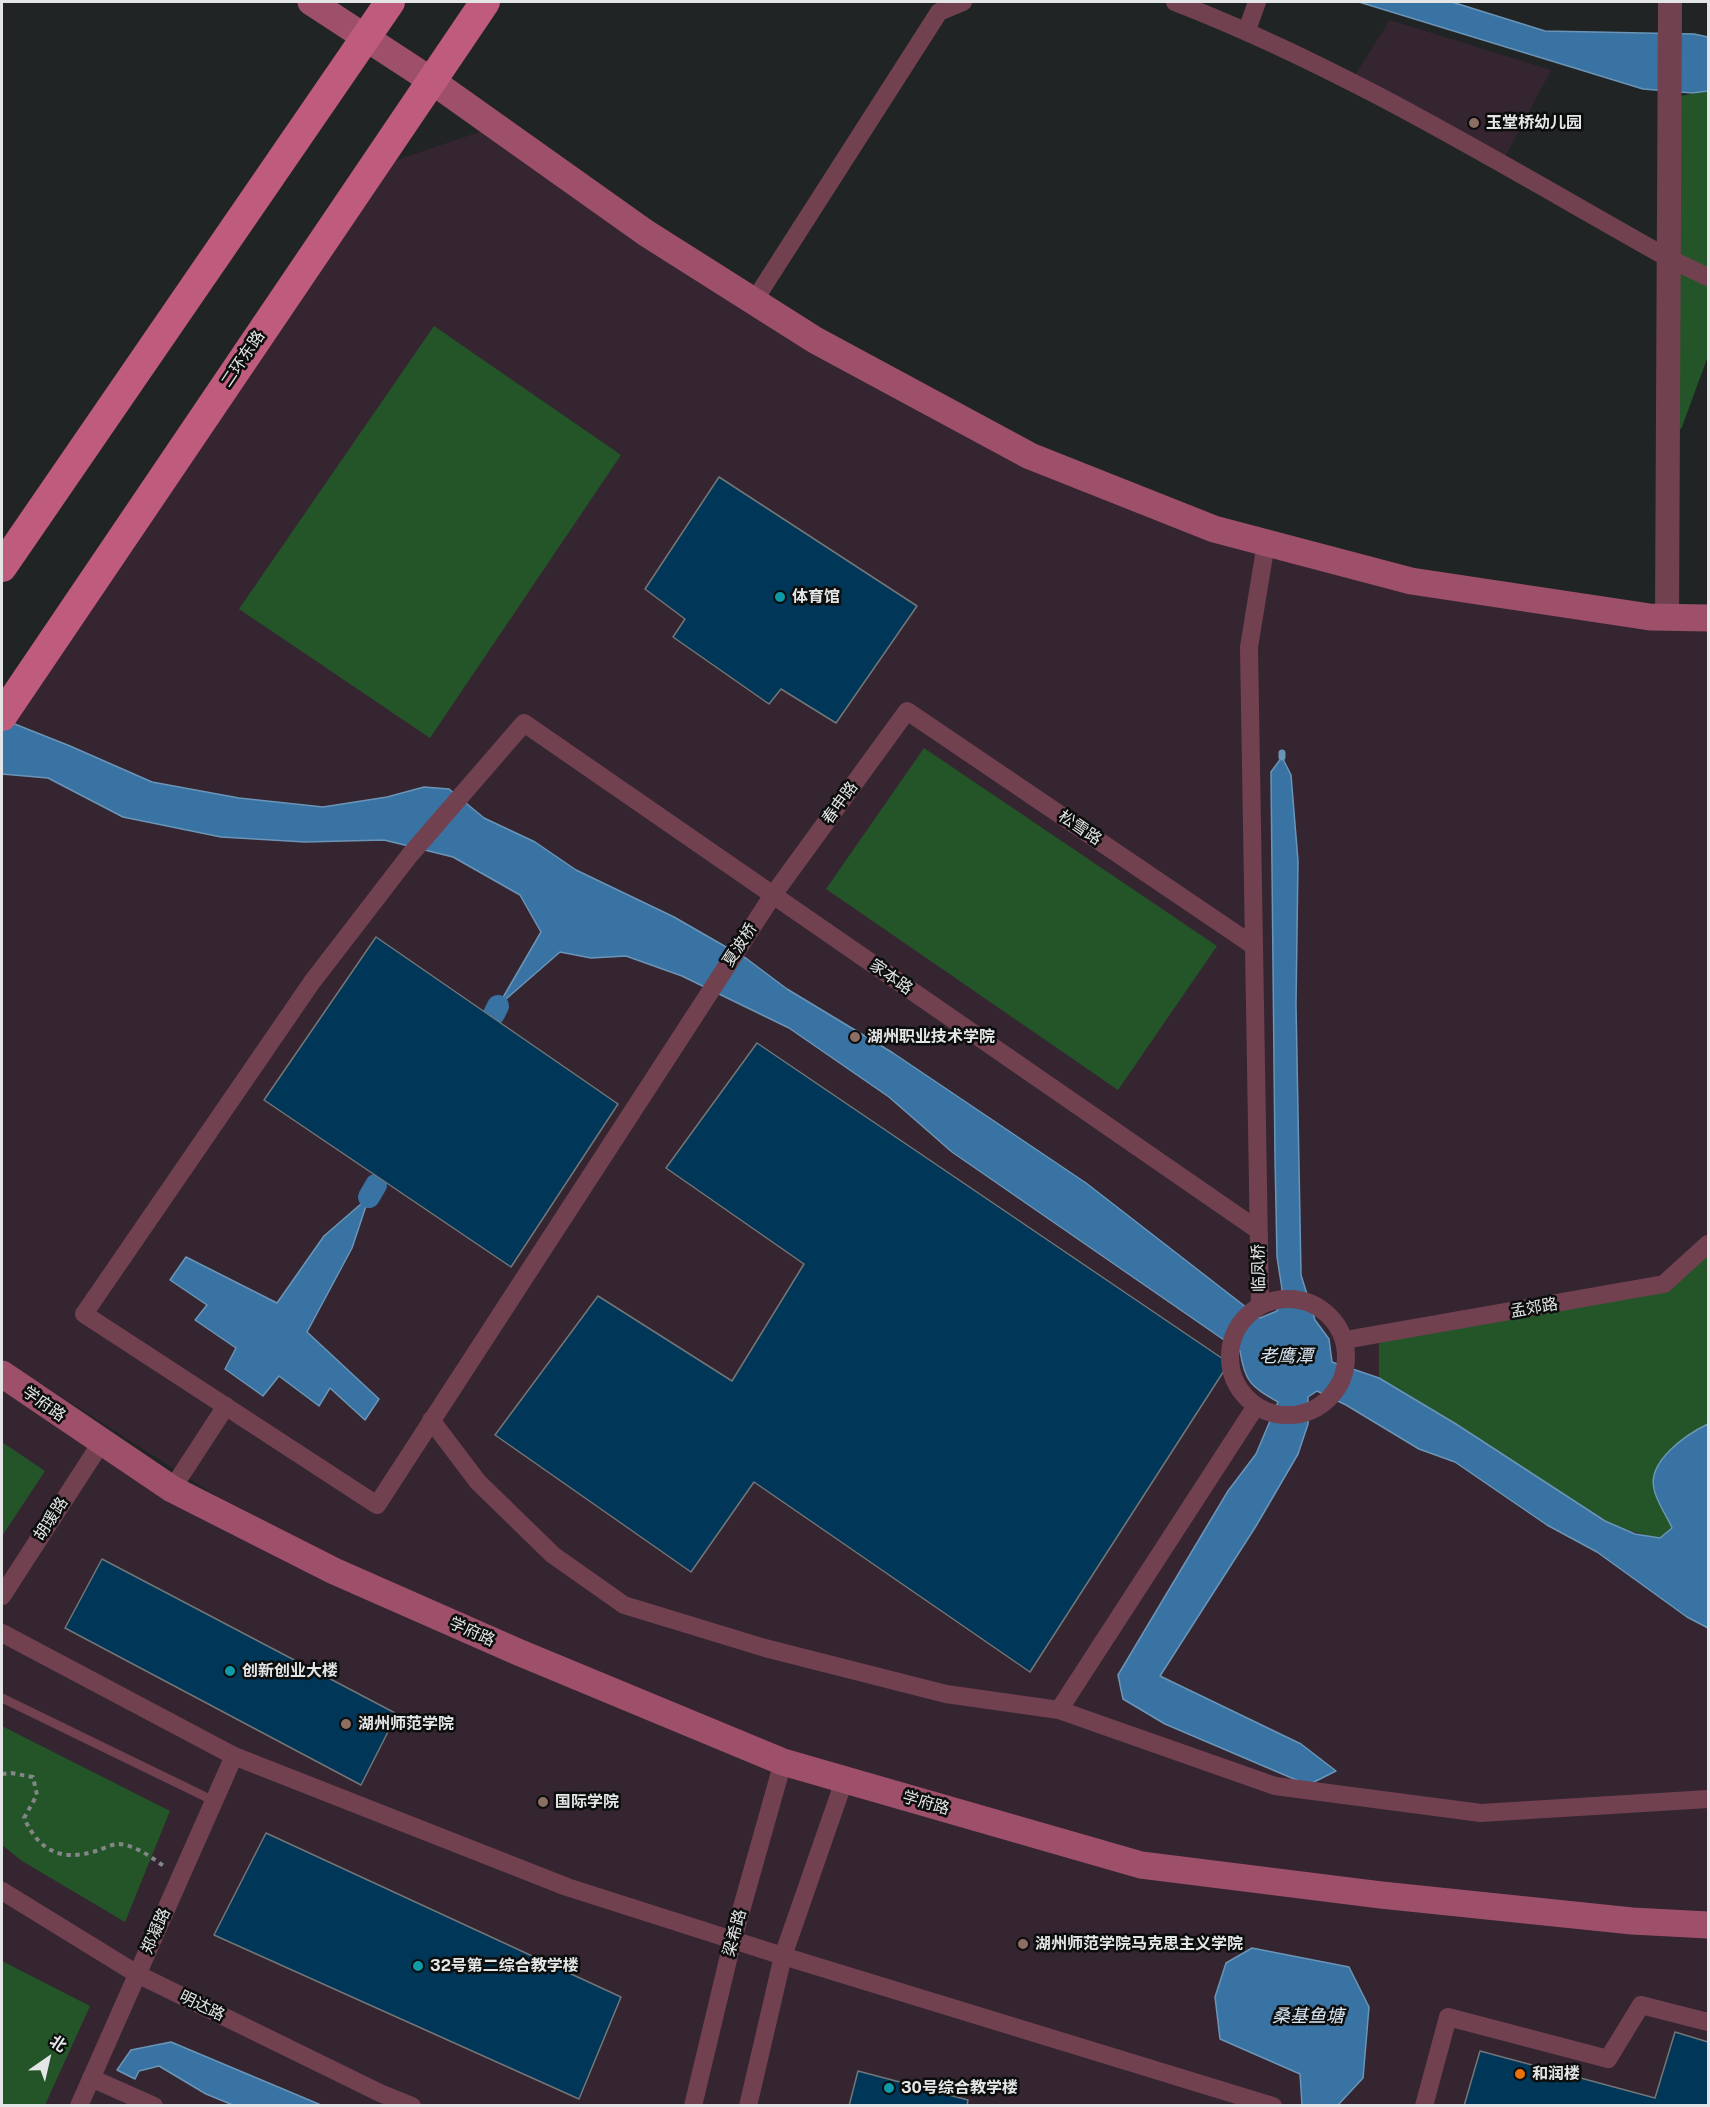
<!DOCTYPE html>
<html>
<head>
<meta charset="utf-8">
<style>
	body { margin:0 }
	#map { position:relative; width:1710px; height:2107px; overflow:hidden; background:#212425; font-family:"Public Sans","Noto Sans SC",sans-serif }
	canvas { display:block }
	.frame { position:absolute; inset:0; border:3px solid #e3e5e6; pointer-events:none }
	.north { position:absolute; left:18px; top:2029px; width:60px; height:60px; -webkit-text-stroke:4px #0c0d0d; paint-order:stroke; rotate:34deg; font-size:16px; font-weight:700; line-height:24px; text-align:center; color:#e3e5e6 }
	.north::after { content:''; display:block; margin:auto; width:21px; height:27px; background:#e3e5e6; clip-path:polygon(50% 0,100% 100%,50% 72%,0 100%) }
</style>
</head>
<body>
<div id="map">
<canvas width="1710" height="2107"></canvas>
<div class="frame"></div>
<div class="north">北</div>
</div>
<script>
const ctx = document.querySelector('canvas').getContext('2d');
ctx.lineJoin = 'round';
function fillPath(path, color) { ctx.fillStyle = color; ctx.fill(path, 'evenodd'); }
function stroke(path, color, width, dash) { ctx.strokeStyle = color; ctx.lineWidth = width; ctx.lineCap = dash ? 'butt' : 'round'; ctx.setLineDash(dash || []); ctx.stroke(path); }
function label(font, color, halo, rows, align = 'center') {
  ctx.font = font + ' "Public Sans","Noto Sans SC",sans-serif'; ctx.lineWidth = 5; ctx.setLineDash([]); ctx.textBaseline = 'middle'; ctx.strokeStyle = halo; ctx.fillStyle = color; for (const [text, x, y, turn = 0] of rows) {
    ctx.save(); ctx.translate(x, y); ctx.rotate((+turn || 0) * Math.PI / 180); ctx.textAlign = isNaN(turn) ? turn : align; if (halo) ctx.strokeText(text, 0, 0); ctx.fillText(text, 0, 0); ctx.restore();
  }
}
fillPath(new Path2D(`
	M1390 20 1551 70 1501 165 1351 81Z
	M494 127 646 234 1030 456 1411 581 1708 618V2105H2V1374L326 1566 2 1359V716L373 168Z`), '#342530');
fillPath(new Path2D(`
	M1708 91V356L1682 427 1668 444 1669 98Z
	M434 326 621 455 430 738 239 609Z
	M924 748 1217 946 1118 1090 826 889Z
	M1708 1244V1424L1670 1451 1653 1489 1672 1527 1660 1538C1591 1527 1534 1476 1477 1438 1445 1416 1412 1397 1379 1378V1335L1664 1284Z
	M2 1442 45 1471 2 1536Z
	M2 1726 170 1811 125 1922 22 1861 2 1845Z
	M2 1961 90 2006 45 2105H2Z`), '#235528');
const water = new Path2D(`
	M1359 2H1452L1545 31 1694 34 1708 37V91L1692 93 1643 89Z
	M2 719 70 746 152 782 239 798 323 807 387 797 424 787 449 789 484 818 535 842 576 870 674 917 747 959 787 989 893 1053 1086 1183 1260 1318 1277 1311 1282 1289 1277 1257 1275 1157 1271 772 1282 757 1291 775 1298 861 1296 1004 1301 1275 1315 1320 1329 1339 1332 1362 1379 1378 1456 1424 1605 1521 1635 1534 1660 1538 1672 1528C1667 1516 1656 1501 1654 1489 1647 1461 1687 1434 1708 1424V1628L1687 1617 1597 1552 1547 1525 1455 1462 1419 1449 1346 1405 1317 1391 1308 1397V1424L1298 1454 1256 1526 1160 1676 1301 1744 1336 1771 1308 1785 1165 1724 1123 1699 1118 1675 1228 1491 1256 1454 1278 1402C1251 1386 1245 1383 1240 1351L952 1152 889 1097 789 1028 682 976 626 956 591 958 560 952 498 1006 541 932 520 895 453 857 384 840 305 842 221 837 123 817 48 778 2 774Z
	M369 1197 352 1248 307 1332 379 1399 365 1420 330 1388 319 1406 279 1376 263 1396 225 1369 236 1348 195 1320 207 1305 170 1280 186 1257 277 1303 324 1236Z
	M1252 1948 1349 1967 1369 2007 1363 2078 1338 2105H1302L1300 2074 1220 2039 1215 1997 1226 1963Z
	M171 2042 321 2105H233L206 2094 159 2066 139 2071 135 2079 117 2070 131 2050Z`);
fillPath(water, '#3873a3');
stroke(water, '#6b95b7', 1.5);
stroke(new Path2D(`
	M1282 757V753`), '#6b95b7', 7);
stroke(new Path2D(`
	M494 1014 498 1006
	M369 1197 376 1185`), '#3873a3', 22);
const building = new Path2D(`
	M719 477 917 606 836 723 781 689 769 704 673 637 685 619 645 589Z
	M376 937 618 1104 511 1267 264 1100Z
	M757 1043 1229 1363 1030 1672 754 1482 691 1572 495 1435 598 1296 732 1381 804 1264 666 1168Z
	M102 1559 397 1714 361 1785 65 1628Z
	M266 1833 621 1997 579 2099 214 1935Z
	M1675 2032 1708 2042V2106H1464L1480 2051 1655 2098Z
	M858 2071 968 2100 967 2106H849Z`);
fillPath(building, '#003657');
stroke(building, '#737678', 1.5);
stroke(new Path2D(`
	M2 1774 11 1773 33 1777 37 1795 24 1818C39 1850 60 1862 96 1851 103 1849 111 1844 119 1844 137 1846 151 1857 165 1867`), '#838687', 4, [4.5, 4.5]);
stroke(new Path2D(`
	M2 1698 214 1801`), '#724150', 9);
stroke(new Path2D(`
	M1175 2C1348 69 1507 168 1668 258L1708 277
	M1247 30 1257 2
	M754 301 939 12 963 2
	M1254 946 907 711 773 895 377 1505 84 1314 312 982 409 856 524 723 1258 1230
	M1230 1357a58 58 0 1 1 116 0a58 58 0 1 1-116 0Z
	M1260 1305 1249 647 1266 543
	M1345 1340 1664 1284 1708 1244
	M431 1420 478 1482 553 1555 624 1605 765 1648 946 1694 1059 1710 1275 1786 1481 1813 1708 1799
	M172 1489 226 1406
	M2 1596 101 1443
	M2 1633 234 1756 567 1887 783 1956 1273 2106
	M1059 1710 1256 1406
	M2 1891 137 1974 380 2093 412 2106
	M91 2078 154 2106
	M79 2106 234 1756
	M693 2106 733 1939 783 1762
	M748 2106 783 1956 844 1781
	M1424 2106 1448 2017 1608 2059 1641 2005 1708 2022`), '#724150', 18);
stroke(new Path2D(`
	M1667 617 1670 2`), '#724150', 24);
stroke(new Path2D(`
	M311 2 432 81 646 233 815 340 1030 456 1214 529 1411 581 1650 617 1708 618
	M2 1374 172 1489 334 1571 518 1652 783 1762 1141 1865 1381 1895 1632 1921 1708 1925`), '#9e506a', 27);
stroke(new Path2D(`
	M2 567 390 2
	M2 716 485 2`), '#bf5b7d', 30);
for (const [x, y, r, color] of [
	[1474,123,6,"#8d6e63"],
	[780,597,6,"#0f9aa8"],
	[855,1037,6,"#8d6e63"],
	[230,1671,6,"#0f9aa8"],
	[346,1724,6,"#8d6e63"],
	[543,1802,6,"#8d6e63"],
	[1023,1944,6,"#8d6e63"],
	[418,1966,6,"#0f9aa8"],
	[1520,2074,6,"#e8710a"],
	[889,2088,6,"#0f9aa8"]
]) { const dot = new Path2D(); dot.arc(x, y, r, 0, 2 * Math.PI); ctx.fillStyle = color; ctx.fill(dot); stroke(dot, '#0c0d0d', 2); }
label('bold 16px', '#e3e5e6', '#0c0d0d', [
	["玉堂桥幼儿园",1486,123],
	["体育馆",792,597],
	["湖州职业技术学院",867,1037],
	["创新创业大楼",242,1671],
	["湖州师范学院",358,1724],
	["国际学院",555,1802],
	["湖州师范学院马克思主义学院",1035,1944],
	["32号第二综合教学楼",430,1966],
	["和润楼",1532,2074],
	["30号综合教学楼",901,2088]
], 'left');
label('16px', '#e3e5e6', '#0c0d0d', [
	["二环东路",243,359,-56],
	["春申路",840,803,-54],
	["松雪路",1080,828,34],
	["夏波桥",740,945,-57],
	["家本路",891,977,35],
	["临凤桥",1259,1268,-91],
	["孟郊路",1534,1308,-10],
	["学府路",44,1404,35],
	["胡瑗路",51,1519,-57],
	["学府路",472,1632,24],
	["学府路",926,1803,16],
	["郑凝路",156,1931,-66],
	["梁希路",735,1933,-75],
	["明达路",202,2006,26]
]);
label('italic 18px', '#d6e5f3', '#0c0d0d', [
	["老鹰潭",1286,1356],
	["桑基鱼塘",1308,2016]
]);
</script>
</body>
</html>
